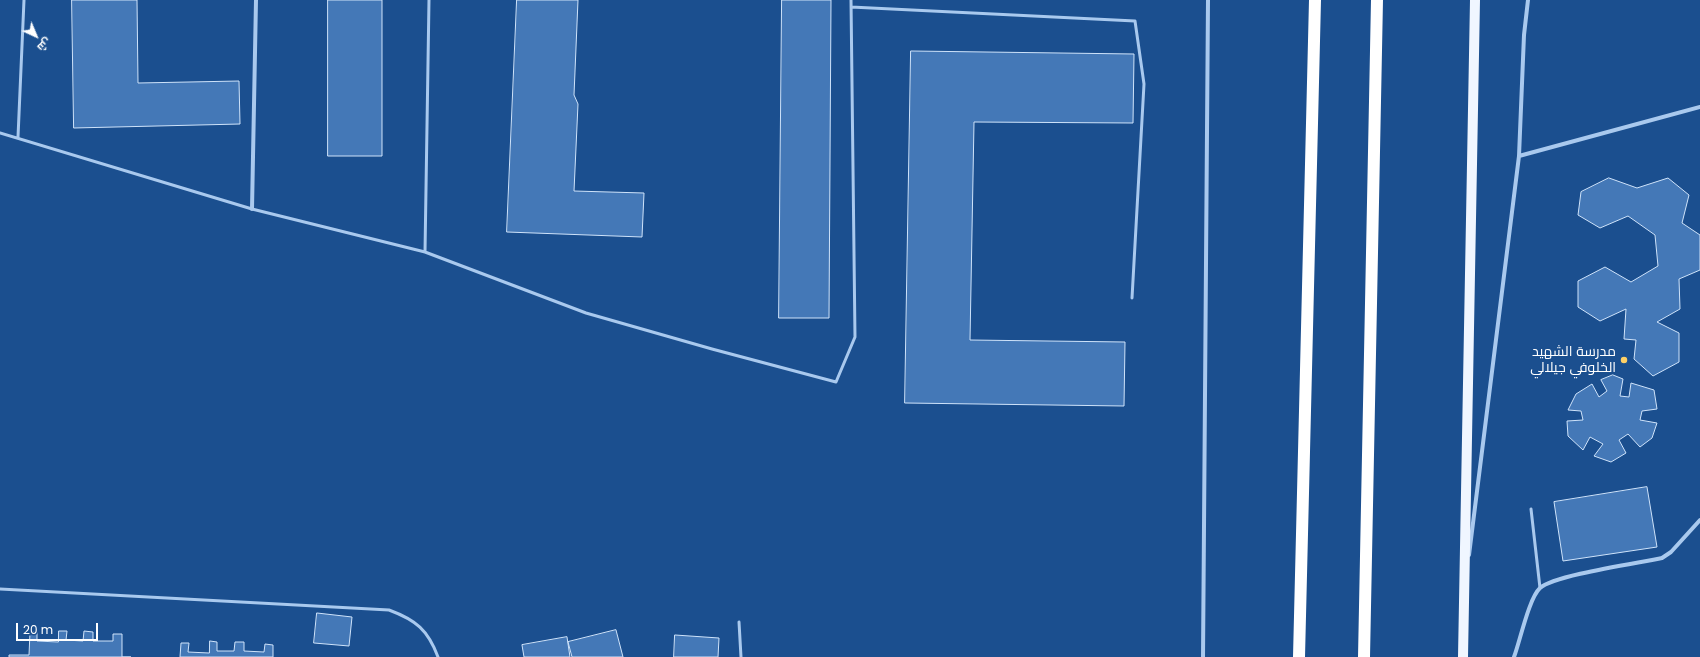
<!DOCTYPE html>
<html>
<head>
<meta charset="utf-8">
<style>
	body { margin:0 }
	#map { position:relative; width:1700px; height:657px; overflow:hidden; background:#1b4f8f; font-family:Poppins,Cairo,sans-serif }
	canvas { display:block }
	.north { position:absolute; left:16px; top:16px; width:40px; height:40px; -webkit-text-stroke:3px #1b4f8f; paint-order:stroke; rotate:136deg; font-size:11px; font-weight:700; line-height:16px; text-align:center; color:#fff }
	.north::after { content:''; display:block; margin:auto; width:14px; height:18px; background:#fff; clip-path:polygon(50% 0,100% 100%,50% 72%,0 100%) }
	.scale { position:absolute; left:16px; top:623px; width:82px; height:18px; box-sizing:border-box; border:2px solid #fff; border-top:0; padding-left:5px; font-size:12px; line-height:14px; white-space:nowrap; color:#fff; -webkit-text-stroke:3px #1b4f8f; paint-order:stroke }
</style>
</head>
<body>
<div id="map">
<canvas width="1700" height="657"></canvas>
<div class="north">ش</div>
<div class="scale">20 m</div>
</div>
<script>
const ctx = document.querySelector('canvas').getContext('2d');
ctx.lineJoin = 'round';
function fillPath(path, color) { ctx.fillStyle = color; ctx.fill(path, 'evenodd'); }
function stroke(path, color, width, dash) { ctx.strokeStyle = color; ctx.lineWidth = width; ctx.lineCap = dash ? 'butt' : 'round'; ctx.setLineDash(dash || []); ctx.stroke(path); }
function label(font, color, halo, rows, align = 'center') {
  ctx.font = font + ' Poppins,Cairo,sans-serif'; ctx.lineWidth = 3; ctx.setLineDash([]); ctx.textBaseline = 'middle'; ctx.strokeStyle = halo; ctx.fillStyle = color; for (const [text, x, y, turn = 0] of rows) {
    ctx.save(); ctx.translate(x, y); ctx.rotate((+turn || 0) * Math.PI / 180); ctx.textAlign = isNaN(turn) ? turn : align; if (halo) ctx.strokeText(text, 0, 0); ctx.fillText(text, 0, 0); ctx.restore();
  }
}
const building = new Path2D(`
	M72 0H137L138 83 239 81 240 124 74 128Z
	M328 0H382V156H328Z
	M517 0H578L574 95 578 104 574 191 644 193 642 237 507 232Z
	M782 0H831L829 318H779Z
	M911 51 1134 54 1133 123 974 122 970 340 1125 342 1124 406 905 403Z
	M1609 178 1637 188 1668 178 1689 195 1682 223 1700 235V270L1679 279 1680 309 1657 322 1679 333V362L1653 376 1634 359 1636 340 1624 339 1626 309 1600 321 1578 307V281L1605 267 1631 282 1658 266 1655 235 1628 216 1600 228 1578 215 1581 192Z
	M1613 375 1623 379 1620 396 1629 397 1631 383 1654 390 1657 409 1642 411 1640 420 1657 423 1652 438 1640 447 1628 434 1619 440 1626 453 1611 462 1594 456 1603 444 1590 437 1583 450 1568 436 1567 421 1583 420 1581 411 1568 410 1576 394 1592 384 1599 397 1607 391 1601 380Z
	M1647 487 1657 547 1563 561 1554 502Z
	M317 613 352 617 349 646 314 643Z
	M616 630 623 657H572L568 642Z
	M59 631H67L66 640 83 641 84 631 93 632V641H113V634H122V657H131H9V655H29L30 632H37V641L58 642Z
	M675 635 719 638 718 657H674Z
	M567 637 570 657H524L522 645Z
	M210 641 217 642V651H234L235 642H244V651L264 652 265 644 273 645V657H180L181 643H189L188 652 209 653Z`);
fillPath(building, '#4478b7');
stroke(building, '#cfe3fa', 1);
stroke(new Path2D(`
	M851 7 1135 21 1144 84 1132 298
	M0 133 252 209 425 252 586 313 712 349 836 382 855 337 851 0
	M18 137 24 0
	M425 252 429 0
	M1531 509 1540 588
	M0 589 389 610C416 620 428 630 438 657
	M739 622 741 657`), '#a9c9ee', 3);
stroke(new Path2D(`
	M1519 156 1700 107
	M252 209 256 0
	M1469 555 1519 156 1524 35 1528 0
	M1203 657 1208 0
	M1514 657C1520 641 1529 598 1540 588 1554 575 1639 563 1662 558L1671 552 1700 520`), '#a9c9ee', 4);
stroke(new Path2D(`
	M1463 657 1475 0`), '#f0f6ff', 10);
stroke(new Path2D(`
	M1299 657 1315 0
	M1364 657 1377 0`), '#fff', 12);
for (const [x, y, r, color] of [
	[1624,360,4,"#ffd166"]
]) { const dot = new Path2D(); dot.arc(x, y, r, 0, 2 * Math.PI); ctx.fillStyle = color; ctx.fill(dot); stroke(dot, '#1b4f8f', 1.5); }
label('14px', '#fff', '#1b4f8f', [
	["مدرسة الشهيد",1616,352],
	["الخلوفي جيلالي",1616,368]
], 'right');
</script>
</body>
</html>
